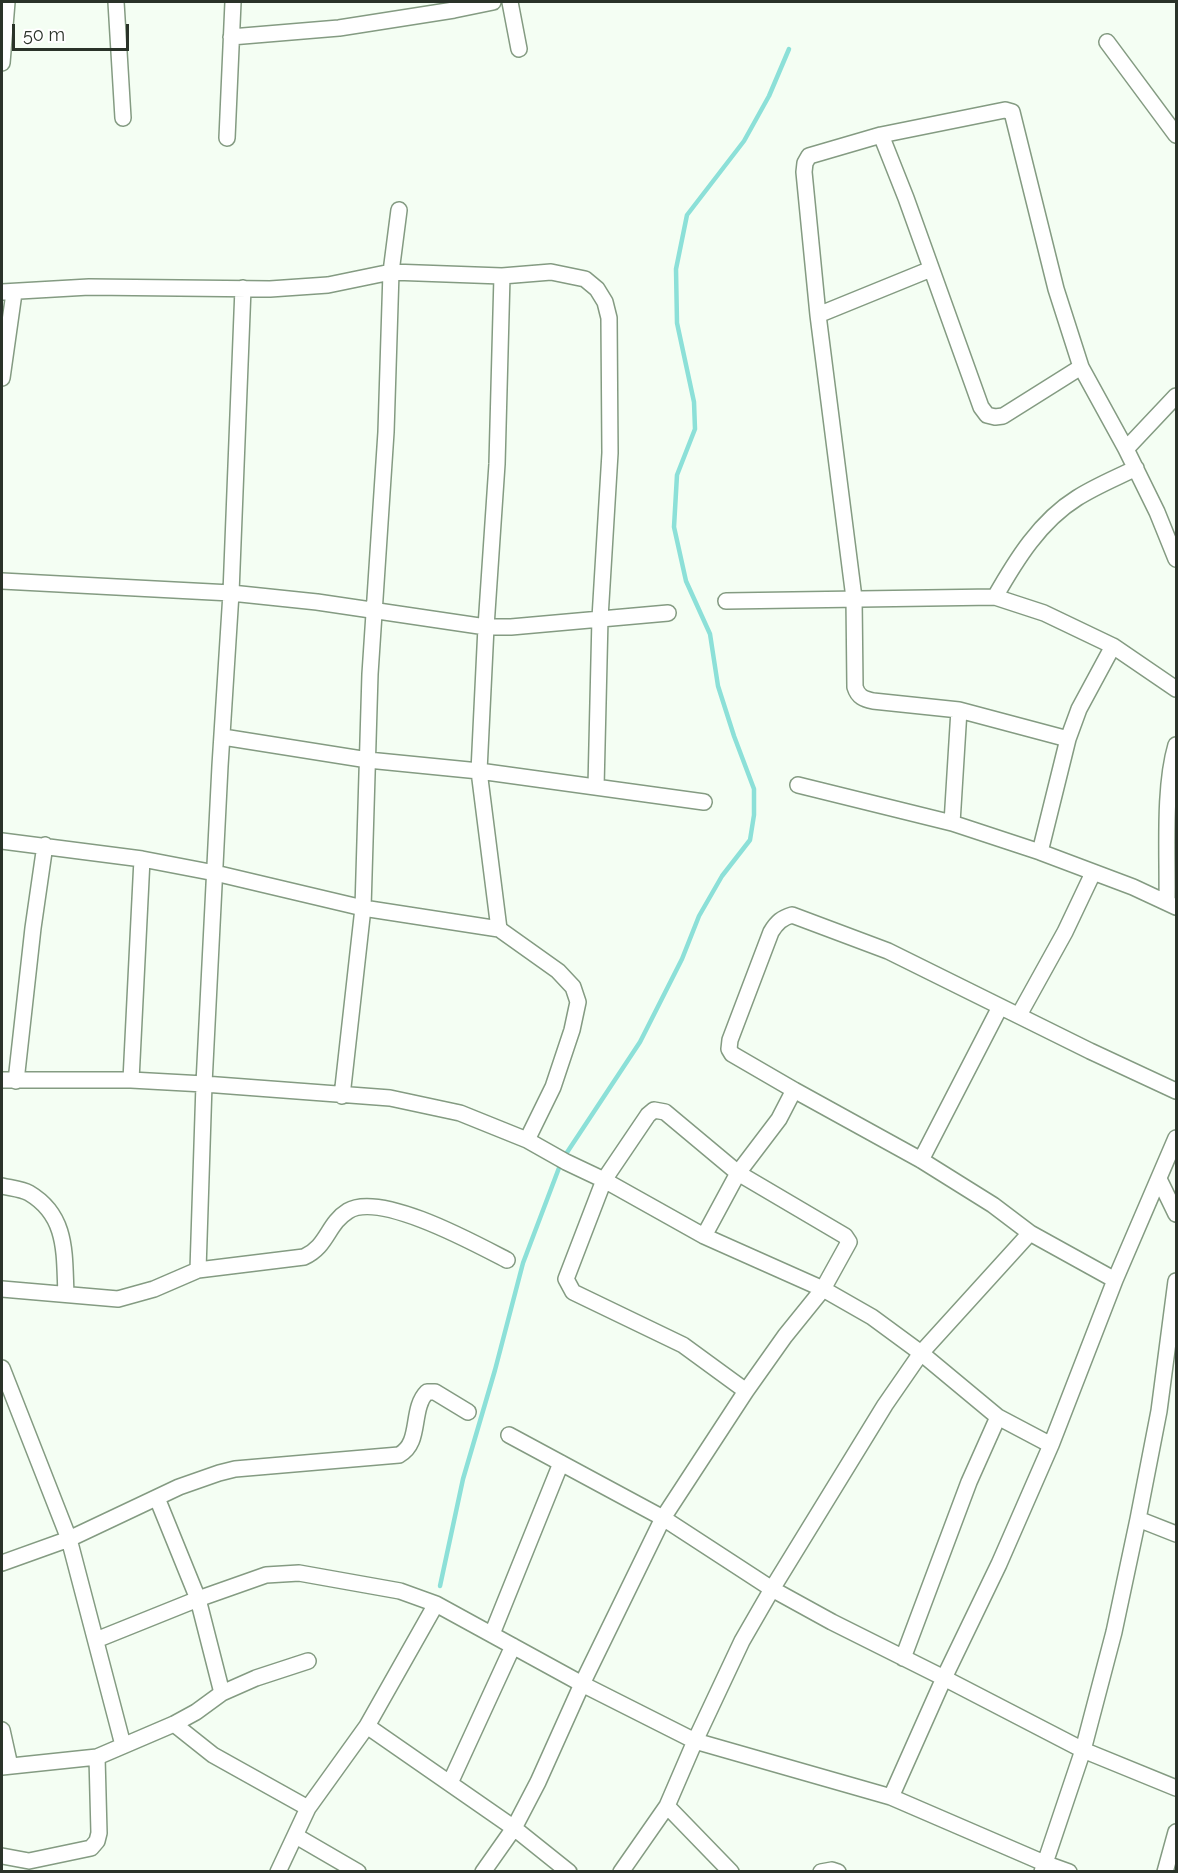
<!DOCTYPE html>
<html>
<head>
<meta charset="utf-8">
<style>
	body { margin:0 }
	#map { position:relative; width:1178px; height:1873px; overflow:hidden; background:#f4fef3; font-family:Raleway,sans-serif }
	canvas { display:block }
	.frame { position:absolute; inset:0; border:3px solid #2a3329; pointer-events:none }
	.scale { position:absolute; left:12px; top:24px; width:117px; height:27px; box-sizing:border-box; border:3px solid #2a3329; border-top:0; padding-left:8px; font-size:18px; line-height:21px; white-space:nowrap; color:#2a3329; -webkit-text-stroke:4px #fff; paint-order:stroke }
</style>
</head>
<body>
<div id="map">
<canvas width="1178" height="1873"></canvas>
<div class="frame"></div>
<div class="scale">50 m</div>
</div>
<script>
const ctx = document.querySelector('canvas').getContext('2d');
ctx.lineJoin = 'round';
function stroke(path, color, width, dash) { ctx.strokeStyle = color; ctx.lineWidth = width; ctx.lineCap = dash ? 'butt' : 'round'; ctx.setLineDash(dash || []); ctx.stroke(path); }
stroke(new Path2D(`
	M440 1586 463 1479 495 1370 523 1263 562 1160 640 1042 682 959 699 916 722 876 750 840 754 815V789L734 736 718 686 710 634 686 581 674 527 677 475 695 429 694 402 677 323 676 269 687 215 744 141 769 96 789 49`), '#8ce0d8', 4.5);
const minor = new Path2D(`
	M116 2 123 118
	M510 2 519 49
	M231 37 339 28 454 10 493 2
	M1107 42 1176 135
	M2 63 7 2
	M881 135 906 198 981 407 987 415 995 417 1003 416 1081 367
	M227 138 233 2
	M2 292 89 287 270 289 328 285 391 272 502 276 551 272 585 279 597 289 605 302 609 318 610 453 600 618 596 787
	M818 315 931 269
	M2 378 14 293
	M1126 449 1176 396
	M2 581 231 593 317 602 486 627H511L668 613
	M995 597C1016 560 1040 521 1077 498 1096 486 1116 478 1136 468
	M726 601 995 597 1044 613 1113 646 1176 689
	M223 737 368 760 479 771 704 802
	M1068 739 959 710 873 701C864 699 858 697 855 687L854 598 818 315 804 172 805 163 809 156 881 135 1005 110 1012 112 1056 289 1081 367 1126 449 1157 512 1176 559
	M798 785 952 823 1040 852 1133 887 1176 907
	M952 823 959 710
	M2 841 142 859 215 873 363 908 499 929 558 971 573 987 578 1002 572 1030 553 1087 527 1140
	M1040 852 1068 739 1079 709 1113 646
	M1167 902C1168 855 1163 789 1176 745
	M499 929 479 771 486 627 497 464 502 276
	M1019 1015 1065 932 1093 873
	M2 1080H131L204 1084 390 1098 460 1113 527 1140 566 1162 604 1180 704 1236 823 1289 872 1317 921 1353 998 1417 1051 1445
	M131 1080 142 859
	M16 1081 33 928 45 845
	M342 1096 363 908 370 674 386 432 391 272 399 210
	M921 1160 1000 1007
	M1159 1179 1176 1214
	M2 1186C10 1188 22 1189 29 1193 68 1216 64 1254 66 1294
	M704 1236 738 1173 779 1119 794 1090
	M198 1270 204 1084 220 766 231 593 243 288
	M1115 1280 1030 1233 993 1205 921 1160 794 1090 732 1054 729 1049 730 1040 771 932C777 922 782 918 792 915L888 951 1090 1051 1176 1091
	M2 1289 118 1299 154 1289 198 1270 304 1257C328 1246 327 1224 348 1211 380 1191 476 1244 507 1260
	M2 1368 69 1539 123 1745
	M509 1435 663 1518 772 1589 832 1622 944 1678 1083 1750 1176 1788
	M157 1498 198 1599 222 1693
	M1138 1519 1176 1534
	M2 1563 69 1539 179 1487 219 1473 235 1469 399 1455C422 1443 410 1409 427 1392H435L468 1412
	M492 1634 561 1463
	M96 1640 198 1599 266 1575 299 1573 400 1591 436 1604 582 1684 695 1741 891 1797 1044 1863 1069 1872
	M903 1658 969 1482 998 1417
	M174 1724 213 1755 308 1808
	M367 1726 514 1828 569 1872
	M2 1730 10 1766
	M2 1767 97 1757 174 1724 196 1712 222 1693 256 1678 308 1661
	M450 1783 513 1646
	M891 1797 944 1678 999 1564 1051 1445 1115 1280 1176 1138
	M667 1806 731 1872
	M296 1836 358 1872
	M2 1856 29 1861 91 1848 97 1841 99 1833 97 1757
	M278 1872 308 1808 367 1726 436 1604
	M483 1872 514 1828 538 1782 582 1684 663 1518 746 1391 785 1336 823 1289 849 1242 845 1236 738 1173 665 1112 654 1110 648 1115 604 1180 566 1279 573 1292 683 1345 746 1391
	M621 1872 667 1806 695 1741 742 1641 772 1589 885 1405 921 1353 1030 1233
	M821 1872 832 1870 838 1872
	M1042 1872 1083 1750 1114 1632 1138 1519 1159 1411 1176 1281
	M1165 1872 1176 1832`);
stroke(minor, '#849b82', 18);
stroke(minor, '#fff', 15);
</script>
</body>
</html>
